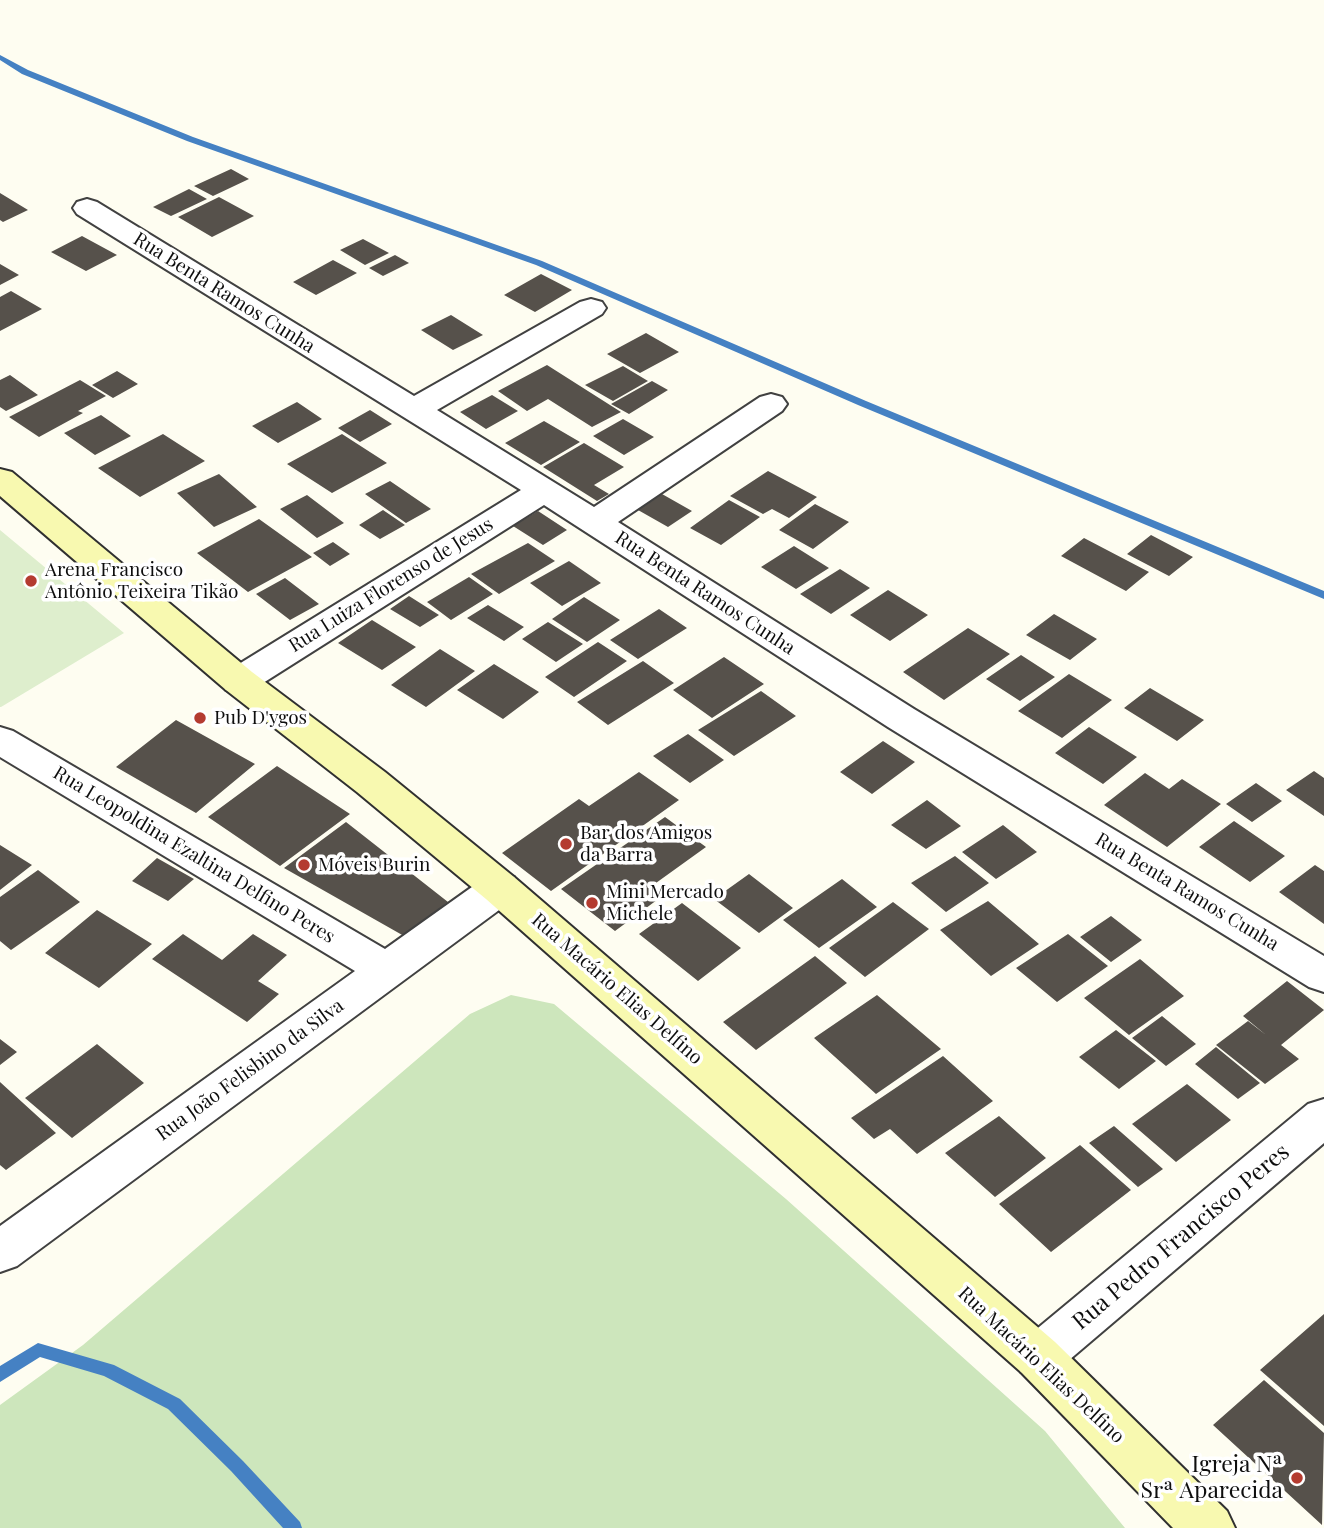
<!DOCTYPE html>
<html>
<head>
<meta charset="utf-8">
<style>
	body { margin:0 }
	canvas { display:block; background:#fefdf1 }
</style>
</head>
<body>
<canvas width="1324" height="1528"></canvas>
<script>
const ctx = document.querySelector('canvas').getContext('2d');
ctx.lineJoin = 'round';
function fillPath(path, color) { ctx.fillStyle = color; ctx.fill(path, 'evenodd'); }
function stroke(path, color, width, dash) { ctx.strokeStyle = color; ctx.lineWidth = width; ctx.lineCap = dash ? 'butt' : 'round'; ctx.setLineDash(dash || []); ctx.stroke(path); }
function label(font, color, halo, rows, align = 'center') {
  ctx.font = font + ' "Playfair Display",serif'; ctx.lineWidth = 7; ctx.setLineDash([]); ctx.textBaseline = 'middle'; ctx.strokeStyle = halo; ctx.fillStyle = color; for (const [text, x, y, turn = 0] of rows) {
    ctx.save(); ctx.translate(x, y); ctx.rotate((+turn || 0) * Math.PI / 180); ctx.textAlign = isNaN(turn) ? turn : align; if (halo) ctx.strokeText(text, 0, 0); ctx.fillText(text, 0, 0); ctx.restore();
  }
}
fillPath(new Path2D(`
	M511 995 554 1004 786 1199 1045 1431 1125 1528H0V1405L83 1345 470 1014Z`), '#cde6bc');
fillPath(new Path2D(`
	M0 530 124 633 1 707H0Z`), '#deeecd');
fillPath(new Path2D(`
	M0 55 28 70 193 137 542 261 866 401 1324 591V599L858 405 536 265 187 141 22 74 0 60Z
	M38 1343 114 1365 180 1399 243 1461 300 1522 302 1528H283L231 1471 168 1409 104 1376 40 1357 0 1382V1366Z`), '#4581c3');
fillPath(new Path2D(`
	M231 169 249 179 213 196 194 186Z
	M189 189 207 199 171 216 153 207Z
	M0 193 28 210 3 222 0 220Z
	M219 197 254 216 212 237 178 217Z
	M82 236 117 255 86 271 51 252Z
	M363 239 389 253 365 265 340 250Z
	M395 255 409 263 383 276 369 268Z
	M333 260 357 273 316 295 293 282Z
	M0 264 19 275 0 285Z
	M541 274 572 290 535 312 504 295Z
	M11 291 42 309 0 331V297Z
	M451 315 483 335 453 350 421 330Z
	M646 333 679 352 640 373 607 354Z
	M547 365 621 412 592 427 548 399 527 411 498 391Z
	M623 366 648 381 613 401 585 385Z
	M117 371 138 384 113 398 92 385Z
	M10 375 38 395 6 411 0 407V380Z
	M80 380 106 396 78 411 83 413 39 437 9 417Z
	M652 381 668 390 629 414 611 404Z
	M492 395 518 411 486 429 460 412Z
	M297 402 322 419 278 443 252 426Z
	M370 410 392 424 360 442 338 428Z
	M101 415 131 436 95 455 64 433Z
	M623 419 654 437 624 455 593 436Z
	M544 421 580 442 541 465 505 443Z
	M163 434 205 461 140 497 98 468Z
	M342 434 387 463 332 493 287 464Z
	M584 443 624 467 594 485 609 494 597 501 543 467Z
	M768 471 817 497 789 518 772 509 763 514 730 496Z
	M219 474 257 507 214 527 177 493Z
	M390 481 431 509 406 523 365 494Z
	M662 494 692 511 668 527 638 510Z
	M307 495 344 523 317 538 280 509Z
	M729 500 760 517 721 545 690 528Z
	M815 504 849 522 813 549 779 530Z
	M383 510 405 525 380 539 359 525Z
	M538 511 567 530 543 545 513 526Z
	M259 519 312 557 248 592 197 553Z
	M1151 535 1193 557 1169 576 1127 554Z
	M1084 538 1149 572 1126 591 1061 556Z
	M333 542 350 554 330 566 313 553Z
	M528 543 555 561 499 594 471 574Z
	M794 546 829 568 796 589 761 567Z
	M569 561 601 583 562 606 530 583Z
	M840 569 870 588 831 614 800 594Z
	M469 577 493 594 451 620 427 602Z
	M285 578 319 604 290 620 256 594Z
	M888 590 928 615 890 641 850 615Z
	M409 596 439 615 420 627 390 609Z
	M584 597 620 620 587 642 552 619Z
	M488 605 524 627 504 641 467 618Z
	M659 609 687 628 638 659 610 640Z
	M1054 614 1097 639 1070 660 1026 635Z
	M372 620 416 647 382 670 338 643Z
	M548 622 583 644 556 662 522 639Z
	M968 628 1010 654 944 700 903 672Z
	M598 642 627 661 574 697 545 677Z
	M440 649 475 671 426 707 391 685Z
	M1021 655 1055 677 1020 701 986 679Z
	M724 657 764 684 712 718 673 690Z
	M643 661 674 683 608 725 577 702Z
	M494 664 539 692 503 719 457 690Z
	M1069 674 1112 700 1062 738 1018 711Z
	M1150 688 1204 720 1177 741 1124 708Z
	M761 691 796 716 734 756 698 730Z
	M176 720 255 764 196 813 116 767Z
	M1089 727 1137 757 1103 784 1055 753Z
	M688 734 724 760 690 783 653 756Z
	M883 741 915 762 872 794 840 772Z
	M277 766 350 814 280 866 208 817Z
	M1314 771 1324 778V816L1286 790Z
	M639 772 679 800 551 891 502 853 579 799 589 806Z
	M1145 773 1169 789 1182 779 1221 804 1167 847 1104 805Z
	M1256 783 1282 801 1252 822 1226 804Z
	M927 800 961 826 926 849 891 825Z
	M665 817 706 847 649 888 661 897 615 931 561 889Z
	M1234 821 1285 856 1250 882 1199 847Z
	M346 822 448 902 404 936 284 868Z
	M1003 825 1037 852 996 879 962 852Z
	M0 845 32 865 0 890Z
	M955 856 989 883 946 912 911 883Z
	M157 858 194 879 168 901 132 881Z
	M1315 865 1324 871V924L1279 892Z
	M38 870 80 902 11 950 0 941V897Z
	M749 874 793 908 759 933 714 899Z
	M842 879 877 907 819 948 783 920Z
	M988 901 1039 944 991 976 940 930Z
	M893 902 929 929 865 977 829 948Z
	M682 903 741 948 698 981 639 934Z
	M97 910 152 944 99 988 45 953Z
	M1111 916 1142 940 1111 962 1080 937Z
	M183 934 222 960 253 934 287 955 258 981 279 994 247 1022 152 959Z
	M1068 934 1108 966 1057 1002 1016 968Z
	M815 956 847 983 756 1050 723 1022Z
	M1140 959 1184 996 1129 1035 1084 998Z
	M1287 981 1324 1010 1281 1045 1299 1059 1265 1084 1216 1045 1248 1021 1266 1035 1243 1016Z
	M877 995 941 1049 876 1094 814 1038Z
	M1162 1016 1196 1044 1166 1066 1132 1038Z
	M1116 1030 1156 1061 1119 1089 1079 1057Z
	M0 1039 17 1052 0 1065Z
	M97 1044 144 1083 72 1138 25 1098Z
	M1216 1047 1260 1083 1238 1099 1195 1064Z
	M943 1056 993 1101 917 1154 890 1129 874 1139 851 1118Z
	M0 1082 56 1133 6 1170 0 1165Z
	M1187 1084 1231 1120 1176 1162 1132 1124Z
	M999 1116 1046 1158 995 1197 945 1153Z
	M1114 1126 1163 1169 1138 1187 1089 1143Z
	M1080 1145 1131 1190 1051 1252 999 1204Z
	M1324 1314V1426L1260 1370Z
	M1264 1380 1324 1433 1322 1525 1213 1425Z`), '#56514b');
const minor = new Path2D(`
	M87 199 97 202 414 396 580 302 591 299 602 302 606 308 602 314 437 410 594 507 760 397 771 394 782 397 787 404 782 411 618 522 914 709 1324 956V992L1309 987 888 727 544 505 252 690 239 693 226 690 220 681 226 672 521 490 77 214 73 208 77 202Z
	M0 727 13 731 385 949 486 877 500 873 514 877 520 888 514 899 17 1266 0 1272V1226L355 971 0 757Z
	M1324 1099V1143L1055 1372 1038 1379 1021 1372 1013 1357 1021 1342 1308 1104Z`);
const secondary = new Path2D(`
	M0 469 12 472 252 672 385 772 514 877 1055 1342 1227 1511 1235 1528H1173L1021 1372 486 899 357 792 226 690 0 496Z`);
stroke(minor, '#414141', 4);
stroke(secondary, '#303030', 4);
fillPath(minor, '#fff');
fillPath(secondary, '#f8f9b0');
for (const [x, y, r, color] of [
	[31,581,7,"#b43b30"],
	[200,718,7,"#b43b30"],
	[566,844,7,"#b43b30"],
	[304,865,7,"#b43b30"],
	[592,903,7,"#b43b30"],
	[1297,1478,7,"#b43b30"]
]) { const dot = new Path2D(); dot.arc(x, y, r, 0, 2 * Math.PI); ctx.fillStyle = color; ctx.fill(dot); stroke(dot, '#fff', 2.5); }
label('19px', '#0e0e0e', '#fff', [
	["Rua Benta Ramos Cunha",224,293,32],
	["Rua Luiza Florenso de Jesus",391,585,-32],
	["Rua Benta Ramos Cunha",705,593,33],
	["Rua Leopoldina Ezaltina Delfino Peres",194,855,31],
	["Rua Benta Ramos Cunha",1187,892,31],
	["Rua Macário Elias Delfino",617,989,41],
	["Rua João Felisbino da Silva",250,1070,-36],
	["Rua Macário Elias Delfino",1041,1365,43]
]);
label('19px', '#0e0e0e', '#fff', [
	["Arena Francisco",45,570],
	["Antônio Teixeira Tikão",45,592],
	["Pub D'ygos",214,718],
	["Bar dos Amigos",580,833],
	["da Barra",580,855],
	["Móveis Burin",318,865],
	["Mini Mercado",606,892],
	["Michele",606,914]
], 'left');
label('23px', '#0e0e0e', '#fff', [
	["Rua Pedro Francisco Peres",1181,1237,-40]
]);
label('23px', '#0e0e0e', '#fff', [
	["Igreja Nª",1283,1465],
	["Srª Aparecida",1283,1491]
], 'right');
</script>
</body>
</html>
